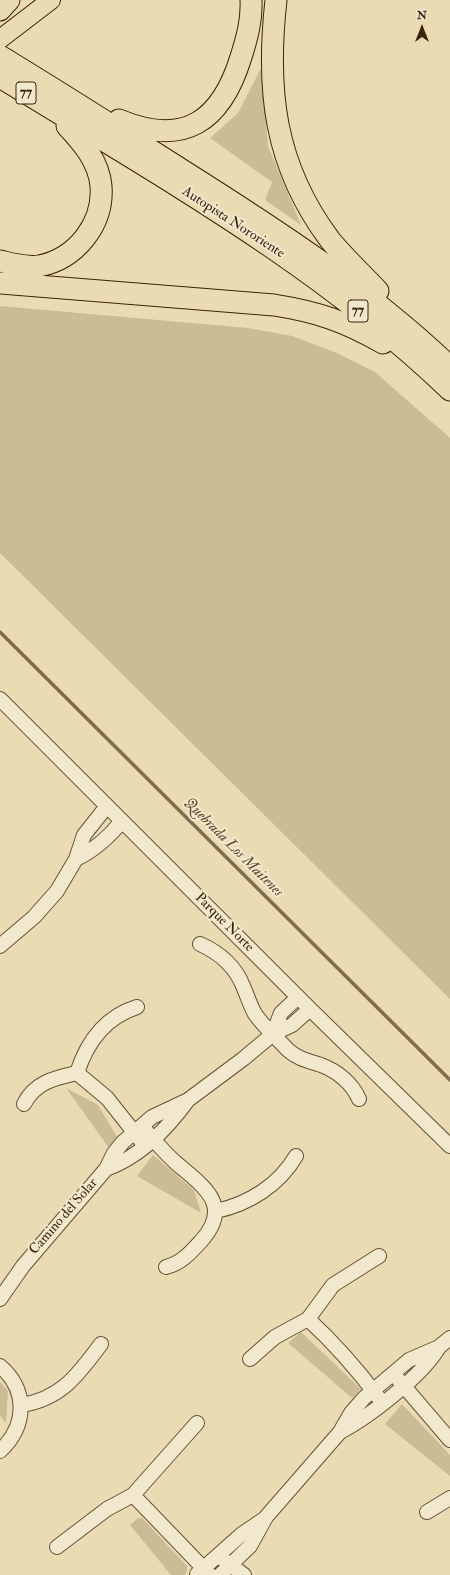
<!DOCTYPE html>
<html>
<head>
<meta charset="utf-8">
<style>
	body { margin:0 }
	#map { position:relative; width:450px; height:1575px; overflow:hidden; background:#eadbb2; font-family:"IM FELL Double Pica",serif }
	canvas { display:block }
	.north { position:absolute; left:402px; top:8px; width:40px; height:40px; -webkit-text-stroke:3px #f1e8cd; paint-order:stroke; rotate:0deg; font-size:11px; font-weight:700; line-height:16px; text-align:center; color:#3a240e }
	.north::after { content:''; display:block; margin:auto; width:14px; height:18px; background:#3a240e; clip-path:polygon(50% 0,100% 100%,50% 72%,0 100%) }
</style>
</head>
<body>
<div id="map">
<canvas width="450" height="1575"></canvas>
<div class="north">N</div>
</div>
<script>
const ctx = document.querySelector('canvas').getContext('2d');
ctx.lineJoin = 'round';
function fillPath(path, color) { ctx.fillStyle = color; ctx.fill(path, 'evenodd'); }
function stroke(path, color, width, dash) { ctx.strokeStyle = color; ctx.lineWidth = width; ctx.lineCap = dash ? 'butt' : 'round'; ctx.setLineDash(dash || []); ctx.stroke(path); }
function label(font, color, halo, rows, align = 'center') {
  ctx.font = font + ' "IM FELL Double Pica",serif'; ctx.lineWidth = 4; ctx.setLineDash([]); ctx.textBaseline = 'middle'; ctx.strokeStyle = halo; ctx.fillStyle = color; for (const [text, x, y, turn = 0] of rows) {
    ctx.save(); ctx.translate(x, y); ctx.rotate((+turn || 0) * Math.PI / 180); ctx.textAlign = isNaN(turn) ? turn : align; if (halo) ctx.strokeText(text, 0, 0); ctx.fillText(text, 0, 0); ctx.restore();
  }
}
fillPath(new Path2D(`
	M261 68 268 146 301 225 265 200 272 182 210 138 238 113Z
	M0 306 248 328 292 336 339 354 375 372 450 438V999L0 553Z
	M66 1088 98 1105 117 1137 109 1148Z
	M153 1155 194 1190 201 1213 137 1176Z
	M301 1332 361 1389 352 1398 288 1343Z
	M0 1382 8 1391 6 1423 0 1416Z
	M402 1404 450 1455V1476L385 1424Z
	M138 1518H142L187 1566V1571L185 1575H171L130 1525Z`), '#ccbc96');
stroke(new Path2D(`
	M0 632 450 1080`), '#806d4f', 3.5);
const minor = new Path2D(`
	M0 699 310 1009 450 1146
	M76 859C95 850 109 837 122 821
	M200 944C220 953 235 966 243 986 247 995 250 1005 255 1014 264 1027 277 1038 288 1050 298 1059 309 1061 321 1065 337 1071 352 1083 359 1099
	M0 946 34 917 57 891 76 859 84 835 107 806
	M273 1034 281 1013 298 997
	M77 1073C87 1042 105 1017 137 1007
	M24 1104C35 1082 55 1078 77 1073L107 1098 145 1146
	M142 1126C152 1138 163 1151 175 1162 201 1185 234 1204 202 1240 191 1252 182 1263 166 1267
	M106 1169C140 1157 167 1129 188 1100
	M216 1211C249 1204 279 1185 296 1156
	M0 1299 23 1266 106 1169 114 1153 123 1142 152 1117 188 1100 243 1059 273 1034 292 1025 310 1009
	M308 1319C334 1343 357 1369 378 1397
	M250 1359 275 1337 308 1319 333 1285 379 1256
	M0 1366C28 1390 27 1426 0 1451
	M397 1378 450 1440
	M21 1405C61 1399 78 1375 101 1344
	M340 1432C369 1417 423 1375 439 1347
	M133 1495 210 1575
	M427 1512 450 1498
	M57 1547 107 1509 133 1495 197 1423
	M224 1560 244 1575
	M197 1574 242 1534 264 1519
	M220 1575 250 1546 266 1517 340 1432 351 1413 364 1398 409 1360 439 1347 450 1338`);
const major = new Path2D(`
	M0 39 51 0`);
const highway = new Path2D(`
	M276 0C266 90 274 165 330 240 345 258 362 274 378 291
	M0 10 9 0
	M0 56C61 93 122 132 182 170 274 228 371 291 450 367
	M0 77C155 173 318 263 450 390
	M119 120C184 147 221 122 241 57 247 38 252 20 251 0
	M0 261C13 264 26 268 39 266 76 259 104 224 101 186 99 162 83 143 67 126
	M0 283 274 305C318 312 344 321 383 343`);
stroke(minor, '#665237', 16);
stroke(major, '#3a240e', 20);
stroke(highway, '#3a240e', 23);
stroke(minor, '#f1e8cd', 14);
stroke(major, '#eadbb2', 18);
stroke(highway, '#eadbb2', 21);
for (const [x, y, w] of [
	[26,93,20],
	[358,311,20]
]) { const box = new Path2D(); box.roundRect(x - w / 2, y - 11, w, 22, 3); ctx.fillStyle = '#f1e8cd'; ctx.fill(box); stroke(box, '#3a240e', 1); }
label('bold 13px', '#3a240e', null, [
	["77",26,93],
	["77",358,311]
]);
label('14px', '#3a240e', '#f1e8cd', [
	["Autopista Nororiente",233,223,33],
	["Parque Norte",224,923,45],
	["Camino del Solar",64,1217,-49]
]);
label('italic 15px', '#5d482e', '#f1e8cd', [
	["Quebrada Los Maitenes",233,848,45]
]);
</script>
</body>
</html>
